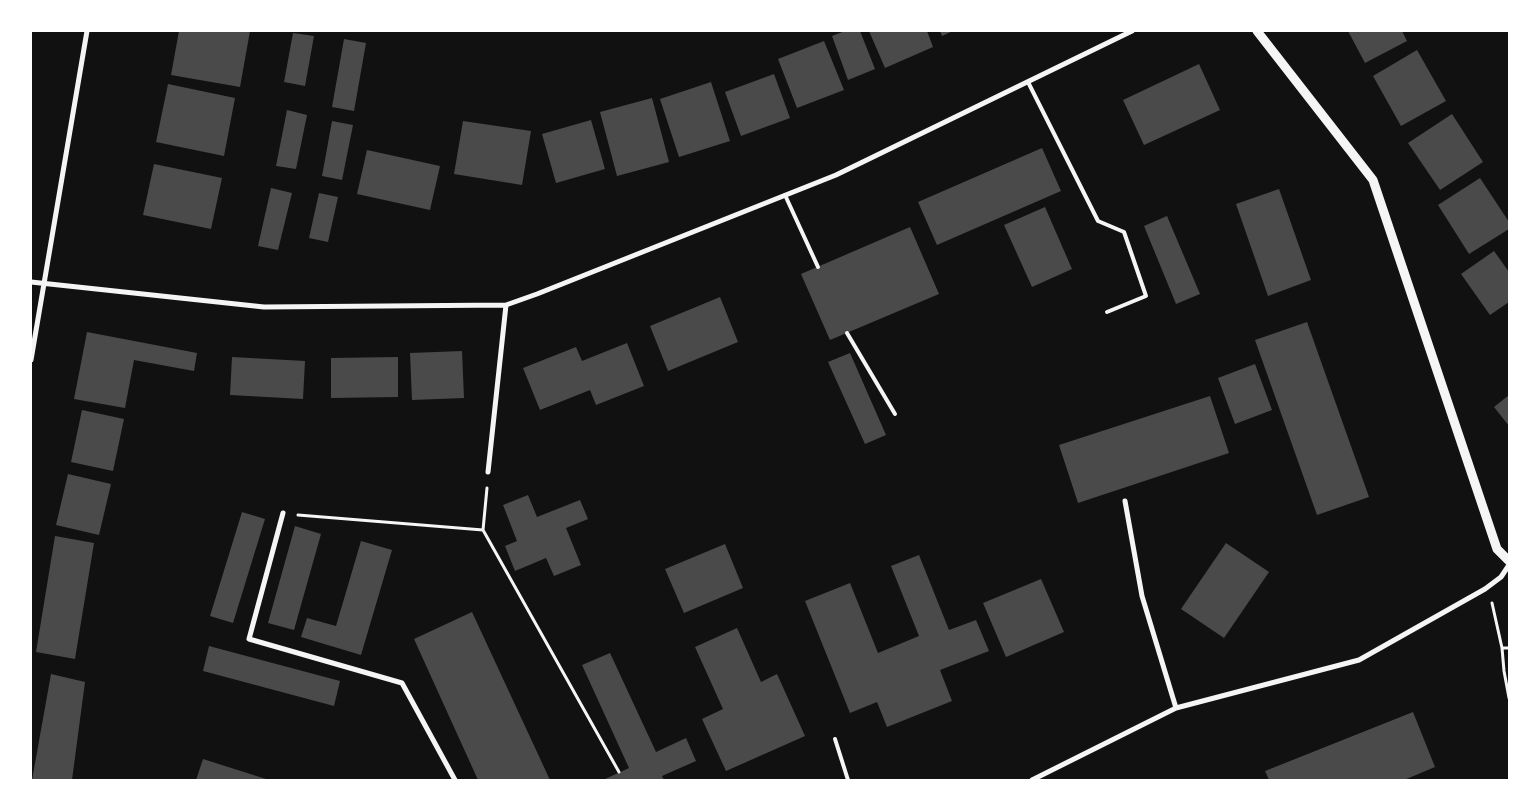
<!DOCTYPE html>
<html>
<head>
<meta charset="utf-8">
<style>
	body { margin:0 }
	#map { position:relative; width:1540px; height:811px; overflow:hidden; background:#111; font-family:Montserrat,sans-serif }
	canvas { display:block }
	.frame { position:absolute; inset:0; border:32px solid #fff; pointer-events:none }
</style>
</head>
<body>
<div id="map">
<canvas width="1540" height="811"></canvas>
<div class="frame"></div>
</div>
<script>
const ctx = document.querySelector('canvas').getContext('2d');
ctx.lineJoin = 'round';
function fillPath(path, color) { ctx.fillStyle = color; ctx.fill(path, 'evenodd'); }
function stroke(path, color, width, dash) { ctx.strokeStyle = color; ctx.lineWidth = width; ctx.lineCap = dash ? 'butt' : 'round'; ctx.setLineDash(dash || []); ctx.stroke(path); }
fillPath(new Path2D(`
	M179 31H250L240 87 171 75Z
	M845 31H860L875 69 848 80 832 36Z
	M869 31H927L933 47 885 68Z
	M940 31H953L942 36Z
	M1348 31H1402L1407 41 1365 63Z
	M293 33 314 36 305 86 284 82Z
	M344 39 366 43 354 111 332 107Z
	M824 41 844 90 797 108 778 59Z
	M1417 50 1446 101 1401 126 1373 76Z
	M1199 64 1220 110 1144 145 1123 100Z
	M774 74 790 118 741 136 725 92Z
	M711 82 730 141 679 157 660 99Z
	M168 84 235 98 224 156 156 142Z
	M652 98 669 162 617 176 600 112Z
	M287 110 307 115 296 169 276 166Z
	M1452 114 1483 162 1440 190 1408 143Z
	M591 120 605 169 556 183 542 134Z
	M332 121 353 125 342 180 322 176Z
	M463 121 531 131 522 185 454 174Z
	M1042 148 1061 191 937 245 918 202Z
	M367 150 440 166 430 210 357 194Z
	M154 164 222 178 211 229 143 215Z
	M1480 178 1509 222V229L1469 254 1438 205Z
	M271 188 292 193 278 250 258 246Z
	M1279 189 1311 280 1268 296 1236 204Z
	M319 193 338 197 328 242 309 238Z
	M1045 207 1072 269 1032 287 1004 225Z
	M1167 216 1200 294 1176 304 1144 226Z
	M910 227 939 294 830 340 801 274Z
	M1494 251 1509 272V302L1490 315 1461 274Z
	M720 297 738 342 668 371 650 326Z
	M1307 322 1369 497 1317 515 1255 340Z
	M87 332 197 353 194 371 134 360 125 408 74 399Z
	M627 343 644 386 596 405 590 390 540 410 523 368 576 347 582 361Z
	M462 351 464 398 412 400 410 353Z
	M850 353 886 435 865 444 828 362Z
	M232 357 305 361 303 399 230 395Z
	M398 357V397L331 398V358Z
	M1255 364 1272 410 1235 424 1218 378Z
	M1509 395V426L1494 407Z
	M1210 396 1229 453 1078 503 1059 445Z
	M82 410 124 419 113 471 71 462Z
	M68 474 111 484 99 535 56 525Z
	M528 495 537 517 580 500 588 519 566 528 581 565 554 576 546 558 515 571 505 546 517 541 503 505Z
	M242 512 265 519 233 623 210 616Z
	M295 526 321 534 294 630 268 623Z
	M55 536 94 543 75 659 36 652Z
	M361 541 392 550 361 655 301 637 307 618 336 626Z
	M1226 543 1269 572 1224 638 1181 609Z
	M725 544 743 588 684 613 665 569Z
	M919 555 949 630 976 620 989 651 940 670 952 701 887 727 877 702 850 713 805 601 850 583 878 653 919 636 891 566Z
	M1041 579 1064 632 1006 657 983 603Z
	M472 612 550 780H478L414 639Z
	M737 628 761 682 777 674 805 736 726 771 702 719 723 709 695 647Z
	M209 646 340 681 334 706 203 671Z
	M610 653 656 752 686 738 696 761 662 776 664 780H603L629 768 582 665Z
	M51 674 85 682 72 780H32Z
	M1413 712 1435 767 1404 780H1269L1265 771Z
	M203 759 266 779V780H196Z`), '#4a4a4a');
stroke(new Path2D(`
	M298 515 483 530 619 772
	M483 530 487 488
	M1492 603 1502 648 1504 671 1509 698
	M1502 648H1508`), '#f5f5f5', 3);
stroke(new Path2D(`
	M1028 82 1098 221 1124 232 1146 296 1107 312
	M785 195 818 267
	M847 333 895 414
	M835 739 848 780`), '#f5f5f5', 4);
stroke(new Path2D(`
	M31 282 264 307 506 305 537 294 836 175 1132 31
	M31 360 87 31
	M488 472 506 305
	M1125 501 1142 596 1176 708
	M283 513 249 639 402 683 455 780
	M1032 780 1176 708 1359 660 1485 589 1501 577 1509 565`), '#f5f5f5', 5);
stroke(new Path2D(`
	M1257 31 1373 180 1497 549 1509 561`), '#f5f5f5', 9);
</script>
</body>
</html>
